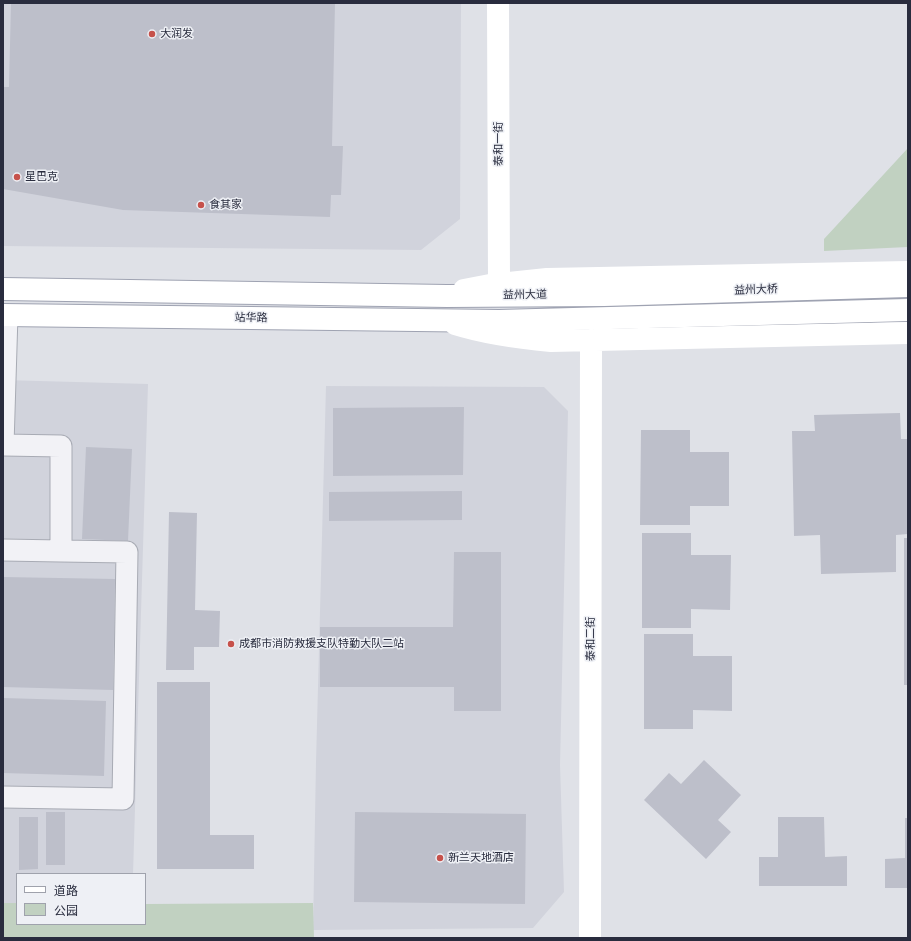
<!DOCTYPE html>
<html>
<head>
<meta charset="utf-8">
<style>
	body { margin:0 }
	#map { position:relative; width:911px; height:941px; overflow:hidden; background:#dfe1e7; font-family:Figtree,"Noto Sans SC",sans-serif }
	canvas { display:block }
	.frame { position:absolute; inset:0; border:4px solid #292c3e; pointer-events:none }
	.legend { position:absolute; left:16px; top:873px; width:130px; height:52px; box-sizing:border-box; background:#eef0f5; border:1px solid #9fa2ac; margin:0; padding:5px 7px; list-style:none; font-size:12px; color:#292c3e }
	.legend li { display:flex; align-items:center; gap:8px; height:20px }
	.legend b { width:20px; border:1px solid #9fa2ac }
</style>
</head>
<body>
<div id="map">
<canvas width="911" height="941"></canvas>
<div class="frame"></div>
<ul class="legend">
<li><b style="height:5px;background:#fff"></b>道路</li>
<li><b style="height:11px;background:#c1d1c1"></b>公园</li>
</ul>
</div>
<script>
const ctx = document.querySelector('canvas').getContext('2d');
ctx.lineJoin = 'round';
function fillPath(path, color) { ctx.fillStyle = color; ctx.fill(path, 'evenodd'); }
function stroke(path, color, width, dash) { ctx.strokeStyle = color; ctx.lineWidth = width; ctx.lineCap = dash ? 'butt' : 'round'; ctx.setLineDash(dash || []); ctx.stroke(path); }
function label(font, color, halo, rows, align = 'center') {
  ctx.font = font + ' Figtree,"Noto Sans SC",sans-serif'; ctx.lineWidth = 3; ctx.setLineDash([]); ctx.textBaseline = 'middle'; ctx.strokeStyle = halo; ctx.fillStyle = color; for (const [text, x, y, turn = 0] of rows) {
    ctx.save(); ctx.translate(x, y); ctx.rotate((+turn || 0) * Math.PI / 180); ctx.textAlign = isNaN(turn) ? turn : align; if (halo) ctx.strokeText(text, 0, 0); ctx.fillText(text, 0, 0); ctx.restore();
  }
}
fillPath(new Path2D(`
	M3 3H461L460 219 421 250 3 246Z
	M3 380 148 384 133 874H17V903H3Z
	M326 386 544 387 568 411 560 765 564 892 533 928 313 930 316 762Z`), '#d1d3dc');
fillPath(new Path2D(`
	M908 148V247L824 251V239Z
	M3 903H17V924H145V904L313 903 314 938H3Z`), '#c1d1c1');
fillPath(new Path2D(`
	M11 3H335L332 146H343L341 195H331L330 217 123 210 3 189V87H9Z
	M464 407 463 475 333 476V408Z
	M900 413 901 439H908V534L896 535V572L821 574 820 535 794 536 792 431H815L814 415Z
	M641 430H690V452H729V506H690V525H640Z
	M86 447 132 449 128 541 82 539Z
	M462 491V520L329 521V492Z
	M169 512 197 513 195 610 220 611 219 647H194V670H166Z
	M642 533H691V555H731L730 610 691 609V628H642Z
	M904 538H908V685H904Z
	M454 552H501V711H454V687H320V627H453Z
	M3 577 115 579 113 690 3 687Z
	M644 634H693V656H732V711L693 710V729H644Z
	M157 682H210V835H254V869H157Z
	M3 698 106 701 104 776 3 773Z
	M704 760 741 795 718 820 731 832 706 859 644 800 669 773 681 784Z
	M46 812H65V865H46Z
	M355 812 526 814 525 904 354 902Z
	M19 817H38V869L19 870Z
	M778 817H824L825 857 847 856V886H759V857H778Z
	M905 818H908V888H885V859L905 858Z`), '#bdbfca');
const street = new Path2D(`
	M3 445 7 315
	M3 550 61 551
	M3 797 123 799 127 552 61 551V446L4 445`);
const primary = new Path2D(`
	M3 289 447 296 604 295 908 286
	M3 315 499 321 908 310`);
stroke(street, '#a8abb4', 23);
stroke(primary, '#9fa3b2', 24);
stroke(street, '#f2f2f6', 21);
stroke(new Path2D(`
	M498 3 499 284
	M464 290 490 285 547 279 908 272
	M455 324C487 334 518 338 551 341L908 333
	M590 938 591 340`), '#fff', 22);
stroke(primary, '#fff', 22);
for (const [x, y, r, color] of [
	[152,34,4,"#c6514b"],
	[17,177,4,"#c6514b"],
	[201,205,4,"#c6514b"],
	[231,644,4,"#c6514b"],
	[440,858,4,"#c6514b"]
]) { const dot = new Path2D(); dot.arc(x, y, r, 0, 2 * Math.PI); ctx.fillStyle = color; ctx.fill(dot); stroke(dot, '#eef0f5', 1.5); }
label('11px', '#292c3e', '#eef0f5', [
	["大润发",160,34],
	["星巴克",25,177],
	["食其家",209,205],
	["成都市消防救援支队特勤大队二站",239,644],
	["新兰天地酒店",448,858]
], 'left');
label('11px', '#292c3e', '#eef0f5', [
	["泰和一街",499,144,-90],
	["益州大桥",756,290,-2],
	["益州大道",525,295,-1],
	["站华路",251,318,1],
	["泰和二街",591,639,-90]
]);
</script>
</body>
</html>
